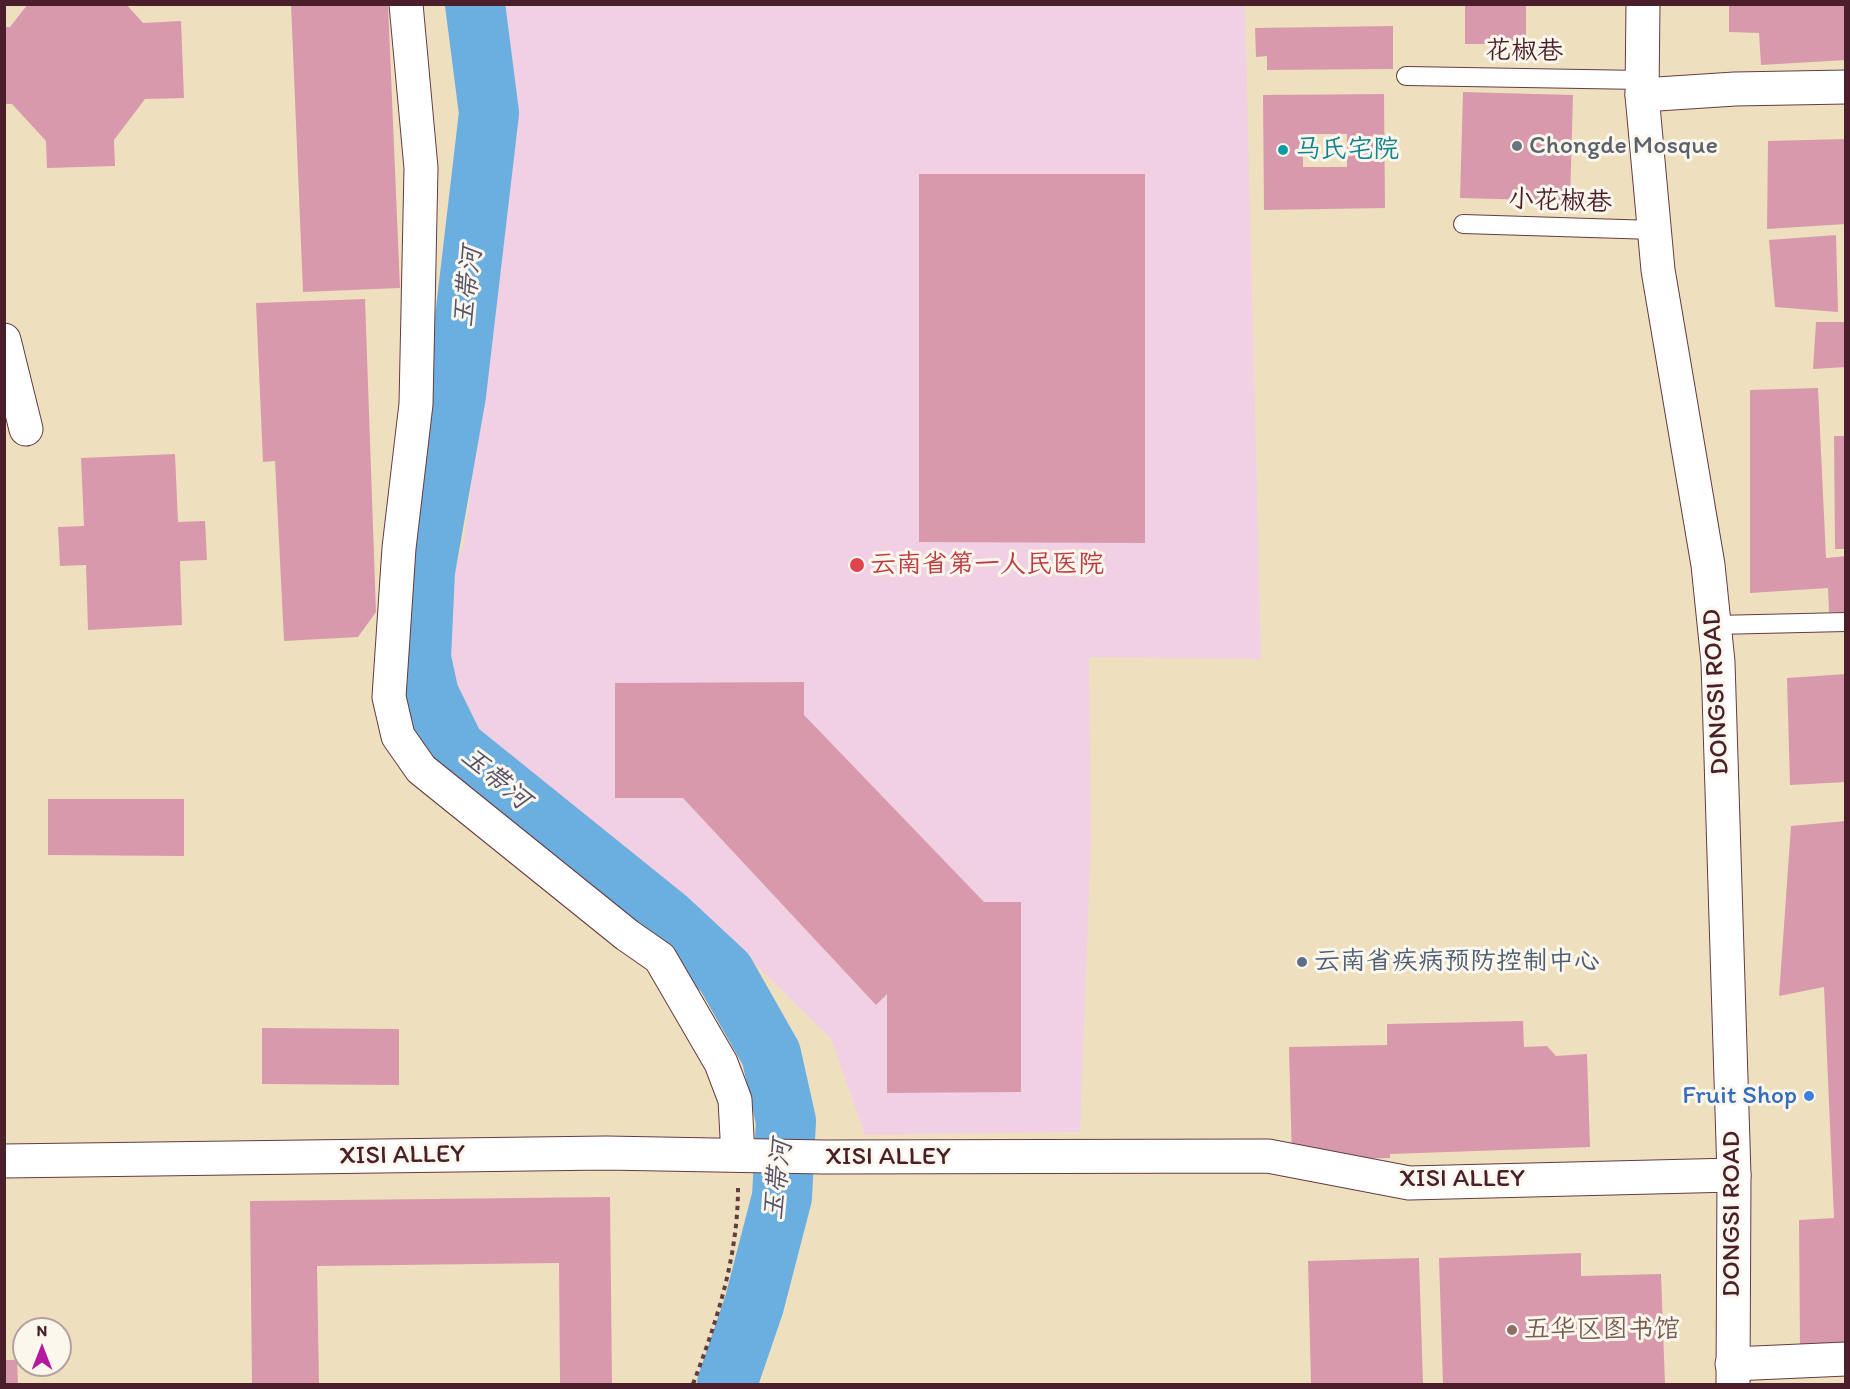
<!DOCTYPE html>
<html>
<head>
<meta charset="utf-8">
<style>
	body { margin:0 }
	#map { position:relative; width:1850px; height:1389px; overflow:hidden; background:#eee0bf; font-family:Itim,sans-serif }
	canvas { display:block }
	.frame { position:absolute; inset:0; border:6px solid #4a1f2b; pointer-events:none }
	.north { position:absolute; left:12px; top:1317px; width:60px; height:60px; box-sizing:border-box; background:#fbf7ec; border:2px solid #b4a19f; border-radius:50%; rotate:0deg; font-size:16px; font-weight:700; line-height:24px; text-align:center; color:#4a1f2b }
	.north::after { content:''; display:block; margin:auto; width:21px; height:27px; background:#b5179e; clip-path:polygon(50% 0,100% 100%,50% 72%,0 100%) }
</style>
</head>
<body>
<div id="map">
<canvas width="1850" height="1389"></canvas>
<div class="frame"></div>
<div class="north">N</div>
</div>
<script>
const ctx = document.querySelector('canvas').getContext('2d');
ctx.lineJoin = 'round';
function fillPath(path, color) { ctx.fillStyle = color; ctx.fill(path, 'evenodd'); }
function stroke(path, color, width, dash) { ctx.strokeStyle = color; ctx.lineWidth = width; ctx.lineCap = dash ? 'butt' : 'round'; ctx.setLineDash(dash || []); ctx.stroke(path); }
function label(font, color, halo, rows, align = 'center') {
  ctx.font = font + ' Itim,"LXGW WenKai TC",sans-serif'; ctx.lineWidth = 6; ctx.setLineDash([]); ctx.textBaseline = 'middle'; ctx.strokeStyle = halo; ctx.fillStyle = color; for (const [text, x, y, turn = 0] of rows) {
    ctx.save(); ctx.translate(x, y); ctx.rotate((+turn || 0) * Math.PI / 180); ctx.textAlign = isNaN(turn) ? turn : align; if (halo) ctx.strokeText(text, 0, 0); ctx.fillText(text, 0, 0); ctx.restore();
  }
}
fillPath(new Path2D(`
	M502 5H1245L1261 659 1089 657 1091 840 1080 1132 865 1135 831 1039 688 898 632 865 555 808 486 748 465 719 452 688 448 654V587L464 543 515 122Z`), '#f1d0e3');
stroke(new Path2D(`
	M475 4 489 113 456 395 425 571 421 658 429 695 455 748 666 918 725 973 771 1054 786 1121 782 1197 754 1305 727 1384`), '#6baee0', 60);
fillPath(new Path2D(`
	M28 4H126L143 23 181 21 184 98 145 99 114 140 115 166 47 168 46 141 12 104H5V27H10Z
	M291 4H388L400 288 303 292Z
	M1465 4H1526V44H1465Z
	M1729 4H1846V60L1761 65 1759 33 1729 32Z
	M1393 26V69L1267 70V56L1256 57 1255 28Z
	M1463 92 1573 95 1570 201 1460 198Z
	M1384 94 1385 208 1264 210 1263 95ZM1303 134H1347V167H1303Z
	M1846 139V224L1767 229 1768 141Z
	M919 174H1145V543L919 542Z
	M1836 235 1838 312 1775 307 1769 240Z
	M365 299 376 612 358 637 284 641 275 461 263 462 256 303Z
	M1816 322H1846V367L1813 369Z
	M1818 388 1826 558 1846 556V612H1829L1828 588 1750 593V390Z
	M1834 436H1846V549H1835Z
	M175 454 178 522 205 521 207 560 180 561 182 625 88 630 86 565 60 566 58 527 84 526 81 458Z
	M1846 674V782L1790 785 1787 678Z
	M804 682V715L984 902H1021V1092L887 1093V994L876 1005 683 798H615V683Z
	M48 799H184V856L48 855Z
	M1846 821V1345L1800 1349 1799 1220 1834 1218 1824 987 1779 996 1791 826Z
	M1523 1021 1524 1047 1547 1046 1556 1056 1587 1054 1590 1147 1390 1154V1158L1292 1160 1289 1047 1387 1045V1024Z
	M262 1028 399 1029V1085L262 1084Z
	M610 1197 612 1384H560L559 1263 317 1266 319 1384H252L250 1201Z
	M1581 1253V1276L1661 1274 1665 1384H1443L1439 1258Z
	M1419 1258 1423 1384H1311L1308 1261Z
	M4 1360H17L18 1384H4Z`), '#d999ad');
const lane = new Path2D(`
	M1406 76 1642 80
	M1463 224 1654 230
	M1715 625 1846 622`);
const street = new Path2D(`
	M406 4 421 168 416 404 399 548 389 697 398 736 421 769 627 935 660 958 721 1063 735 1100 738 1155
	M1642 95 1735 89 1846 87
	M4 340 26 429
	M4 1161 606 1153 824 1157 1268 1156 1409 1183 1734 1175
	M1732 1364 1846 1359`);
const secondary = new Path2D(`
	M1643 4 1642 95 1658 270 1708 565 1718 662 1734 1175 1733 1384`);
stroke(lane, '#633c41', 20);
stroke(street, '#633c41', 35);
stroke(secondary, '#633c41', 35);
stroke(new Path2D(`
	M693 1384C717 1321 738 1256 738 1188`), '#633c41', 4, [4.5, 4.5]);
stroke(lane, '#fff', 18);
stroke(street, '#fff', 33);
stroke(secondary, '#fff', 33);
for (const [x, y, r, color] of [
	[1517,146,6,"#6b7280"],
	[1283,150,6,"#0f9aa8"],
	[857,565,8,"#e0444e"],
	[1302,962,6,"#5c6f8a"],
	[1809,1096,6,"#3f7fe0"],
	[1512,1330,6,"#8d6e63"]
]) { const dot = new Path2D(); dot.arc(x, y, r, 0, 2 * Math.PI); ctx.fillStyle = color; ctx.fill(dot); stroke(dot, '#fbf7ec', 2); }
label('26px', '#4a1f2b', '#fbf7ec', [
	["花椒巷",1524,52,1],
	["小花椒巷",1560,202,2],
	["DONGSI ROAD",1717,692,-93],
	["XISI ALLEY",402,1156,-1],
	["XISI ALLEY",888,1157],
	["XISI ALLEY",1462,1179],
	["DONGSI ROAD",1732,1214,-90]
]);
label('26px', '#5b616d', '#fbf7ec', [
	["Chongde Mosque",1529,146]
], 'left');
label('26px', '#0d838f', '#fbf7ec', [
	["马氏宅院",1295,150]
], 'left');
label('26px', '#be3a42', '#fbf7ec', [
	["云南省第一人民医院",870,565]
], 'left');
label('26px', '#4e5e75', '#fbf7ec', [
	["云南省疾病预防控制中心",1314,962]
], 'left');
label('26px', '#366cbe', '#fbf7ec', [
	["Fruit Shop",1797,1096]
], 'right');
label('26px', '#785e54', '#fbf7ec', [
	["五华区图书馆",1524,1330]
], 'left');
label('italic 27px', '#56516a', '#fbf7ec', [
	["玉带河",469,287,-83],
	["玉带河",495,779,40],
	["玉带河",779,1180,-83]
]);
</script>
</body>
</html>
